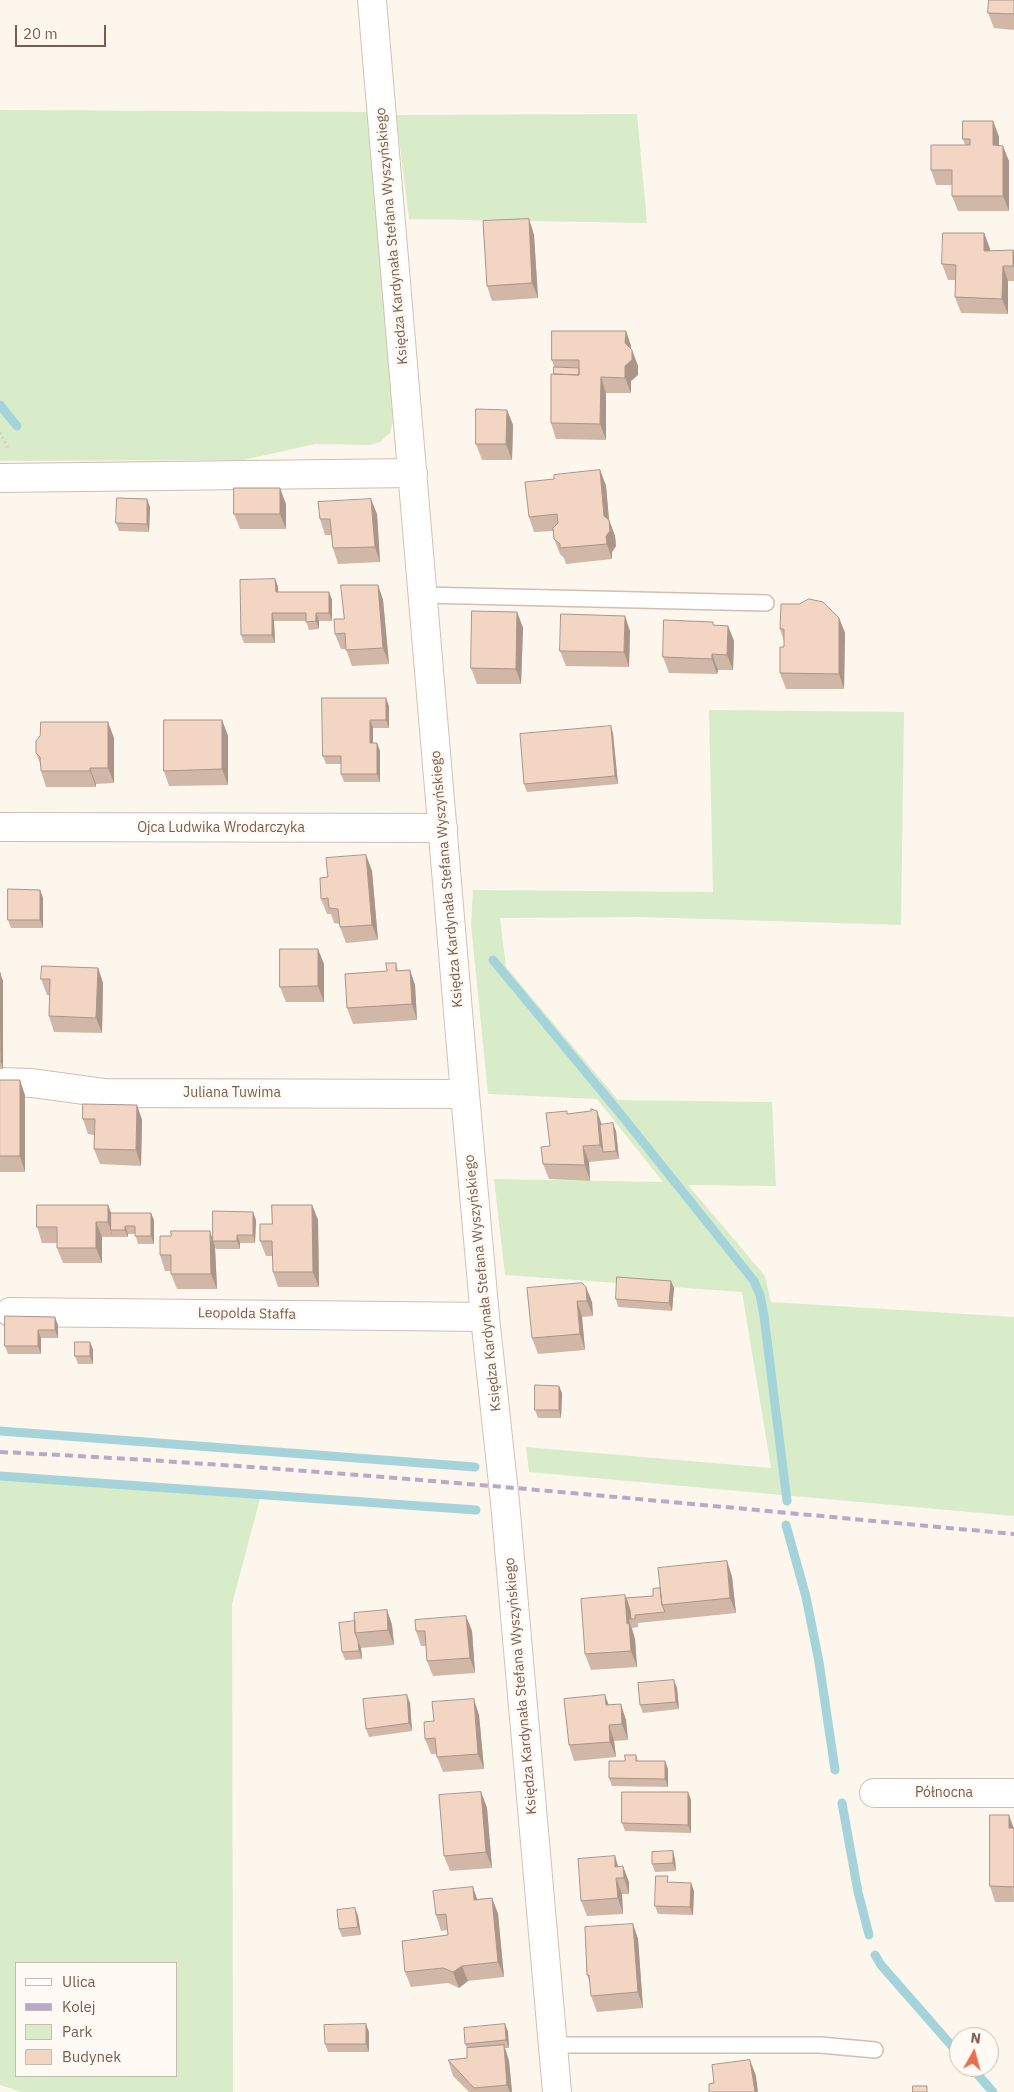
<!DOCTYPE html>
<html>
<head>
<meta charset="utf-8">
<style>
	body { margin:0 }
	#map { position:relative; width:1014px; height:2092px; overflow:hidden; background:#fdf6ec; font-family:"IBM Plex Sans",sans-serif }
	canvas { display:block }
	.legend { position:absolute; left:15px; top:1962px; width:162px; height:115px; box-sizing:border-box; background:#fffaf3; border:1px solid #cabbb1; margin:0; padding:6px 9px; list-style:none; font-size:15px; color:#7a5c4d }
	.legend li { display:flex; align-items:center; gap:10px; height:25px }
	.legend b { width:25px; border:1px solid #cabbb1 }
	.north { position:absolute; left:949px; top:2027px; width:50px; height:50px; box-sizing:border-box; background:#fffaf3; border:1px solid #cabbb1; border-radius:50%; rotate:7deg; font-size:14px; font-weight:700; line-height:20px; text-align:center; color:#7a5c4d }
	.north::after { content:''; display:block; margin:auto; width:18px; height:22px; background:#e76f51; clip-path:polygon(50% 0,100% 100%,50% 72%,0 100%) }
	.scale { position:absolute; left:15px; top:25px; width:91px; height:22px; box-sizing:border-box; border:2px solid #7a5c4d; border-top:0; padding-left:6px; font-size:15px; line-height:18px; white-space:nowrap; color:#7a5c4d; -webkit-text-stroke:4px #fffaf3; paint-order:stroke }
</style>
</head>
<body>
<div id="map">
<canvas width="1014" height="2092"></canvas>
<ul class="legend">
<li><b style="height:6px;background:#fff"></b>Ulica</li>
<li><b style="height:6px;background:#b9a8c9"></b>Kolej</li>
<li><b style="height:14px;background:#d8ecc9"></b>Park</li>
<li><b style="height:14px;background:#f3d5c3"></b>Budynek</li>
</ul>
<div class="north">N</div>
<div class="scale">20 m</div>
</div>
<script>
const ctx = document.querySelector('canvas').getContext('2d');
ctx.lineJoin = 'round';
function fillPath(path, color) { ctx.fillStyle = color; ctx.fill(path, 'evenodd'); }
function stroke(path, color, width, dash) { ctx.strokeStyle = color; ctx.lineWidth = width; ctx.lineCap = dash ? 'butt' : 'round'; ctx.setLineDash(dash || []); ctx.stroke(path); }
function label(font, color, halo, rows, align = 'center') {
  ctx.font = font + ' "IBM Plex Sans",sans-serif'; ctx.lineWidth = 5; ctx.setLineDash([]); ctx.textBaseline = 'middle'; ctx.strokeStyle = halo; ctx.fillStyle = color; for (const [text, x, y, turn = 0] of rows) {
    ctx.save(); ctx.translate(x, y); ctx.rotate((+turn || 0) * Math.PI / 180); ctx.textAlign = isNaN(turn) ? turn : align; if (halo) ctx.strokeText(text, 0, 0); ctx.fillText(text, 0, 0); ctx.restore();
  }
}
fillPath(new Path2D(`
	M0 110 369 112 393 421 390 433 380 442 369 445 315 444 243 460 0 461Z
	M637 114 647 223 409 219 396 115Z
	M709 710 904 712 901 925 642 917 500 918 506 967 618 1100 772 1102 776 1186 688 1185 765 1276 771 1302 1014 1317V1516L529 1472 526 1447 771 1468 742 1292 505 1275 494 1179 663 1182 597 1099 488 1094 471 925 473 890 713 892Z
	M0 1476 261 1495 232 1604 233 2092H21L0 2085ZM176 1963V2076H16V1963Z`), '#d8ecc9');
stroke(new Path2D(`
	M0 405 17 426
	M493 960 623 1117 754 1281 760 1295 764 1316 787 1501
	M0 1431 475 1467
	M0 1476 476 1510
	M786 1525 806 1597 819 1662 835 1770
	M842 1803 858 1892 869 1935
	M875 1955 881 1965 959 2054
	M971 2067 993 2092`), '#a5d3da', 9);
const lane = new Path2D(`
	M423 595 766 603
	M553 2045H820L875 2050`);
const street = new Path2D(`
	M0 478 413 473
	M0 827 443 828
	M0 1082 32 1083 105 1093 465 1094
	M10 1312 485 1317
	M874 1793H1014`);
const secondary = new Path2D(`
	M372 0 465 1094 485 1317 505 1502 557 2092`);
stroke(lane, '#d1beb0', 18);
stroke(street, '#d1beb0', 30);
stroke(secondary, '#d6c0b0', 30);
stroke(new Path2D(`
	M0 433 8 448`), '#d9b8a5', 3, [1, 4]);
stroke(lane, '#fff', 15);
stroke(street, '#fff', 28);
stroke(secondary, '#fff', 28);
stroke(new Path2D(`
	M0 1452C339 1468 676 1503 1014 1534`), '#b9a8c9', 4, [8, 5]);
fillPath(new Path2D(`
	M1014 0V30L994 28 988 13Z
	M993 121 999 137V145L1009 161V211H958L952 196V185H936L931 170 965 145 963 139Z
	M529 219 534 235 538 298 492 301 487 286Z
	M984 233 990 249V251L1013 250 1014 252V281H1008V314L961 313 955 297 956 280H948L942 264Z
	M626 331 631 346V349L638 366V375L631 381V393H606V440L556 439 551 423 554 374V367L552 360Z
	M507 410 513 425 512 460H482L476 444Z
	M600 470 606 486 609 520 615 536 616 546 612 552V559L566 564 564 558 560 554 554 539 553 531 534 532 529 517 554 479Z
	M286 504V529H240L234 514Z
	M150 507 149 532 119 531 116 523Z
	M377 514 380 562 338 564 333 548 331 535H325L320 519Z
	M275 579 278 587V592H329L332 600V621H319V629L309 630 306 621H274L275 643H244L241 635Z
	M378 585 383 600 389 664 352 666 346 649H341L335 634 344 619Z
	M517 612 523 628 521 684H477L471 668Z
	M839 618 845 633 844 689H786L780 673 784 647V641L780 629Z
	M714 625 728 626 734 641 733 670H718L717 674 669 673 663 657Z
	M630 631 629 667 566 666 560 651Z
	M389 706V728H373V743H377L380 751V782H344L341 774V764H326L323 756Z
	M222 720 228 736V785L169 786 164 771Z
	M611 726 613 734 618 784 527 792 524 784Z
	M114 738V783L96 784V787H46L41 771V766L36 753Z
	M366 855 372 871 378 940 346 943 340 927V924L334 923 331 914H327L321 899 328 877Z
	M40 890 43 898V928H11L8 920Z
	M396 963 398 971 410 970 415 985 417 1020 353 1024 347 1008Z
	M324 964V1002H286L280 987Z
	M98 968 103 983 102 1033 54 1032 49 1016 50 995H47L41 979Z
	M0 973 3 981V1069H0Z
	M0 1080 25 1095V1172H0Z
	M137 1105 142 1120 141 1166 100 1164 94 1149V1135L88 1134 83 1119Z
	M597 1111 602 1125 616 1131 619 1159 589 1162 590 1181 549 1179 543 1164 550 1146Z
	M108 1205 111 1213 154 1220V1244H138L135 1234H128V1237H102V1263H63L57 1248V1243H42L37 1227Z
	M312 1205 318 1220 319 1287H278L273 1272V1256H266L260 1241 272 1224Z
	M256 1220 255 1243H240V1249H216L215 1247 217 1289H177L171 1274V1271H165L160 1255 213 1240Z
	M671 1281 674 1288 672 1311 618 1307 616 1299Z
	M586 1287 592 1302 593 1316 582 1317 585 1350 538 1354 532 1338Z
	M5 1316 58 1325V1338H41V1354H8L5 1346Z
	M90 1342 93 1350V1364H78L75 1356Z
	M562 1393 561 1418H538L535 1410Z
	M727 1561 732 1577 736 1613 638 1623V1627L632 1628 635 1639 637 1667 591 1670 585 1654 626 1598 653 1596 660 1588Z
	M387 1610 392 1625 394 1645 361 1648 362 1659 345 1660 342 1652 355 1621Z
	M466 1616 472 1631 475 1673 433 1676 427 1661 426 1646H421L416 1631Z
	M677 1688 679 1709 643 1713 640 1705Z
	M410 1703 412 1731 369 1737 366 1729Z
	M609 1705 626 1720 628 1740 614 1741 616 1757 574 1761 569 1745Z
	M479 1715 484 1769 443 1772 437 1757V1754H431L425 1739 434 1721Z
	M636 1755 638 1761 668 1769V1787L612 1786 609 1778 625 1761Z
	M481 1792 487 1808 492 1868 450 1871 444 1856Z
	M691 1800V1833L625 1831 622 1823Z
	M1013 1828 1014 1902H995L990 1886Z
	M675 1859 676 1871 655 1872 652 1864Z
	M618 1867 629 1882V1894H622L623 1914 587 1916 581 1901Z
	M670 1882 694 1891 693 1915 658 1914 655 1906Z
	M473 1887 477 1899 492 1898 498 1914 504 1977 468 1981 459 1988 448 1983 411 1987 405 1972 448 1935V1930L441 1931 436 1915Z
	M355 1908 358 1916 361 1935 342 1937 339 1929Z
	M633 1924 638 1939 643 2008 597 2012 591 1996 590 1983 587 1975Z
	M505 2024 508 2032 509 2048H505L509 2061 512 2092H469L453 2076 448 2060 467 2058V2048L465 2044Z
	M369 2032V2052H328L325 2044Z`), '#d1b7a8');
fillPath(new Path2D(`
	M993 121 999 137V161L993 145Z
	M1003 146 1009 161V211L1003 196Z
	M529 219 534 235 538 298 532 283Z
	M984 233 990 249V267L984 251Z
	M1013 250 1014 252V269L1013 266Z
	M1003 266 1008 281V314L1002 299Z
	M626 331 631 346V359L625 343Z
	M632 350 638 366V375L631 381V393L625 378V366Z
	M601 377 606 393V440L600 424Z
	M507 410 513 425 512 460 506 444Z
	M600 470 606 486 610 531 604 516Z
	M280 488 286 504V529L280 514Z
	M147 499 150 507 149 532 147 524Z
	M371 499 377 514 380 562 375 547Z
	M609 520 615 536 616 546 612 552V559L607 544 606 536Z
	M275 579 278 587 279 600 276 592Z
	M378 585 383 600 389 664 383 648Z
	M329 592 332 600V621L329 613Z
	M517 612 523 628 521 684 516 669Z
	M272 613 274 621 275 643 272 635Z
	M316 613 319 621V629L316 621Z
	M625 616 630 631 629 667 624 652Z
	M839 618 845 633 844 689 839 674Z
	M728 626 734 641 733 670 727 655Z
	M712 654 718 670 717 674 712 659Z
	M386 698 389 706V728L386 720Z
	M222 720 228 736V785L222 769Z
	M370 720 373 728V750L370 743Z
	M108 722 114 738V783L108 768Z
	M611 726 613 734 618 784 615 776Z
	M377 743 380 751V782L377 774Z
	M90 768 96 784V787L90 771Z
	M366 855 372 871 378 940 372 925Z
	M40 890 43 898V928L40 920Z
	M318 949 324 964V1002L318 986Z
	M98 968 103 983 102 1033 96 1018Z
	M410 970 415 985 417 1020 412 1004Z
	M0 973 3 981V1069L1 1062Z
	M20 1080 25 1095V1172L20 1156Z
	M137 1105 142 1120 141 1166 136 1150Z
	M597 1111 602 1126 603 1152 600 1145Z
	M613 1123 616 1131 619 1159 616 1151Z
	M583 1146 589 1162 590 1181 585 1165Z
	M108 1205 114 1221 111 1230 113 1238 108 1222Z
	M312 1205 318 1220 319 1287 313 1272Z
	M253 1212 256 1220 255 1243 253 1235Z
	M151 1213 154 1220V1244L151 1236Z
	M96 1222 102 1237V1263L96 1248Z
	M125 1226 128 1234V1237L125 1230Z
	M210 1231 215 1247 217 1289 211 1274Z
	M237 1235 240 1243V1249L237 1241Z
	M671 1281 674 1288 672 1311 669 1303Z
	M586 1287 592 1302 593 1316 587 1301Z
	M577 1301 582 1317 585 1350 580 1334Z
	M55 1317 58 1325V1338L55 1330Z
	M38 1330 41 1338V1354L38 1346Z
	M90 1342 93 1350V1364L90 1356Z
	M559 1386 562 1393 561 1418 559 1410Z
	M727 1561 732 1577 736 1613 730 1598Z
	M625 1595 630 1610 631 1619 629 1620 635 1639 637 1667 631 1651 627 1624Z
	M387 1610 392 1625 394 1645 388 1630Z
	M466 1616 472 1631 475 1673 470 1658Z
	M358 1641 361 1648 362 1659 359 1651Z
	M674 1680 677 1688 679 1709 676 1702Z
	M407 1695 410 1703 412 1731 409 1723Z
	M605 1695 611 1711 606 1705Z
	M474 1699 479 1715 484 1769 478 1754Z
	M621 1704 626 1720 628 1740 622 1724Z
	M609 1725 614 1741 616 1757 610 1742Z
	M665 1761 668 1769V1787L665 1779Z
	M481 1792 487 1808 492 1868 486 1852Z
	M688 1792 691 1800V1833L688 1825Z
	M1009 1815 1014 1829 1009 1828Z
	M673 1851 675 1859 676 1871 673 1863Z
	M615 1856 620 1872 615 1867Z
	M623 1866 629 1882V1894L624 1878Z
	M616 1878 622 1894 623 1914 618 1898Z
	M691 1883 694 1891 693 1915 690 1907Z
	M473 1887 478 1902 474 1900Z
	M492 1898 498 1914 504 1977 498 1962Z
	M355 1908 358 1916 361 1935 358 1927Z
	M633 1924 638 1939 643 2008 638 1992Z
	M462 1966 468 1981 459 1988 453 1972Z
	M366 2024 369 2032V2052L366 2044Z
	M505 2024 508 2032 509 2048 506 2040Z
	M504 2045 509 2061 512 2092H510L507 2085Z
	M750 2060 756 2076 758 2092H755Z`), '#aa9588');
const building = new Path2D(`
	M989 0H1014V14L988 13Z
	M963 121H993V145L1003 146V196H952V170H931V145H970V139H963Z
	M529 219 532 283 487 286 483 221Z
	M943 233H984V251L1013 250V266H1003L1002 299 955 297 956 265 942 264Z
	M552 331H626L625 343 632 350V360L625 366V378L601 377 600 424 551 423V374L579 375V360H552Z
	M554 367 579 368V375L554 374Z
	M476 409 507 410 506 444H476Z
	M600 470 604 516 609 520 610 531 606 536 607 544 560 548V544L554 539 553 528 558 523 557 514 529 517 525 482 554 479V475Z
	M234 488H280V514H234Z
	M117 498 147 499V524L116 523Z
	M371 499 375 547 333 548 330 519H320L318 502Z
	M275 579 276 592H329V613H316V621L306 622V613H272V635H241L240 580Z
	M341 585H378L383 648 346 650 345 633 335 634 334 619H344Z
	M809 599 823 602 839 618V674L780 673V647H784V629H780L781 604H799Z
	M472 611 517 612 516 669 471 668Z
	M561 614 625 616 624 652 560 651Z
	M664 620 713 622V625L728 626 727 655 712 654V659L663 657Z
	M322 698H386V720H370V743H377V774H341V756H323Z
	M164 720H222V769L164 771Z
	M41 722H108V768H90V771H41L40 757 36 753V741L40 736Z
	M611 726 615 776 524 784 520 734Z
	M366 855 372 925 340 927 338 909 329 908 328 898 321 899 320 878 328 877 326 858Z
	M8 889 40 890V920H8Z
	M280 949H318V986L280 987Z
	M386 963H396V971L410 970 412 1004 347 1008 345 974 387 971Z
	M42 966 98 968 96 1018 49 1016 50 979H41Z
	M0 973 1 1062H0Z
	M0 1080H20V1156H0Z
	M83 1104 137 1105 136 1150 94 1149 95 1119H83Z
	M591 1109 597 1111 600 1145 583 1146 585 1165 543 1164 541 1147 550 1146 546 1113 567 1111V1114L591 1111Z
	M613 1123 616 1151 603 1152 600 1125Z
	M37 1205H108V1222H96V1248H57V1227H37Z
	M272 1205H312L313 1272H273L272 1241H260V1224H272Z
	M213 1211 253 1212V1235H237V1241H213Z
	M111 1213H151V1236H135V1226H125V1230H111Z
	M171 1231H210L211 1274H171V1255H160V1236H171Z
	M617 1277 671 1281 669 1303 616 1299Z
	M582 1283 586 1287 587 1301H577L580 1334 532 1338 527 1288Z
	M5 1316 55 1317V1330H38V1346H5Z
	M75 1342H90V1356H75Z
	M535 1385 559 1386V1410H535Z
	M727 1561 730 1598 662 1605 658 1568Z
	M660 1588 662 1605 665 1612 635 1615V1619H631L630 1610 626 1598 653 1596V1589Z
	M625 1595 627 1624 629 1623 631 1651 585 1654 581 1599Z
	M387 1610 388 1630 355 1633 354 1613Z
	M466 1616 470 1658 427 1661 425 1631H416L415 1620Z
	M355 1621V1633L358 1641 359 1651 342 1652 339 1623Z
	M674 1680 676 1702 640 1705 638 1683Z
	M407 1695 409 1723 366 1729 363 1699Z
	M605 1695 606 1705 621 1704 622 1724 609 1725 610 1742 569 1745 564 1699Z
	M474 1699 478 1754 437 1757 435 1738 425 1739 424 1722 434 1721 432 1702Z
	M625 1755H636V1761H665V1779L609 1778V1761H625Z
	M481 1792 486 1852 444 1856 439 1795Z
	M622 1792H688V1825L622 1823Z
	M990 1815H1009V1828H1014V1887L990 1886Z
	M673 1851V1863L652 1864V1852Z
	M615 1856V1867L623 1866 624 1878H616L618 1898 581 1901 578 1859Z
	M656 1876H668L667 1882 691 1883 690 1907 655 1906Z
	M473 1887 474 1900 492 1898 498 1962 462 1966 453 1972 443 1968 405 1972 402 1941 448 1935 446 1914 436 1915 433 1891Z
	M355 1908 358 1927 339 1929 337 1910Z
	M633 1924 638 1992 591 1996 589 1975H587L585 1927Z
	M366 2024V2044H325L324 2025Z
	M505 2024 506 2040 465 2044 464 2028Z
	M504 2045 507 2085 474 2088 448 2060 467 2058V2048Z
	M750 2060 755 2092H709V2084L714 2083 712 2065Z
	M913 2086H927V2092H913Z`);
fillPath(building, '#f3d5c3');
stroke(building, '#aa9588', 1);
label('14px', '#7a5c4d', '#fffaf3', [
	["Księdza Kardynała Stefana Wyszyńskiego",392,236,-95],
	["Ojca Ludwika Wrodarczyka",221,828],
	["Księdza Kardynała Stefana Wyszyńskiego",447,879,-95],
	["Juliana Tuwima",232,1093],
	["Księdza Kardynała Stefana Wyszyńskiego",483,1283,-96],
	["Leopolda Staffa",247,1314,1],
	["Księdza Kardynała Stefana Wyszyńskiego",521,1686,-95],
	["Północna",944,1793]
]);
</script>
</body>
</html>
